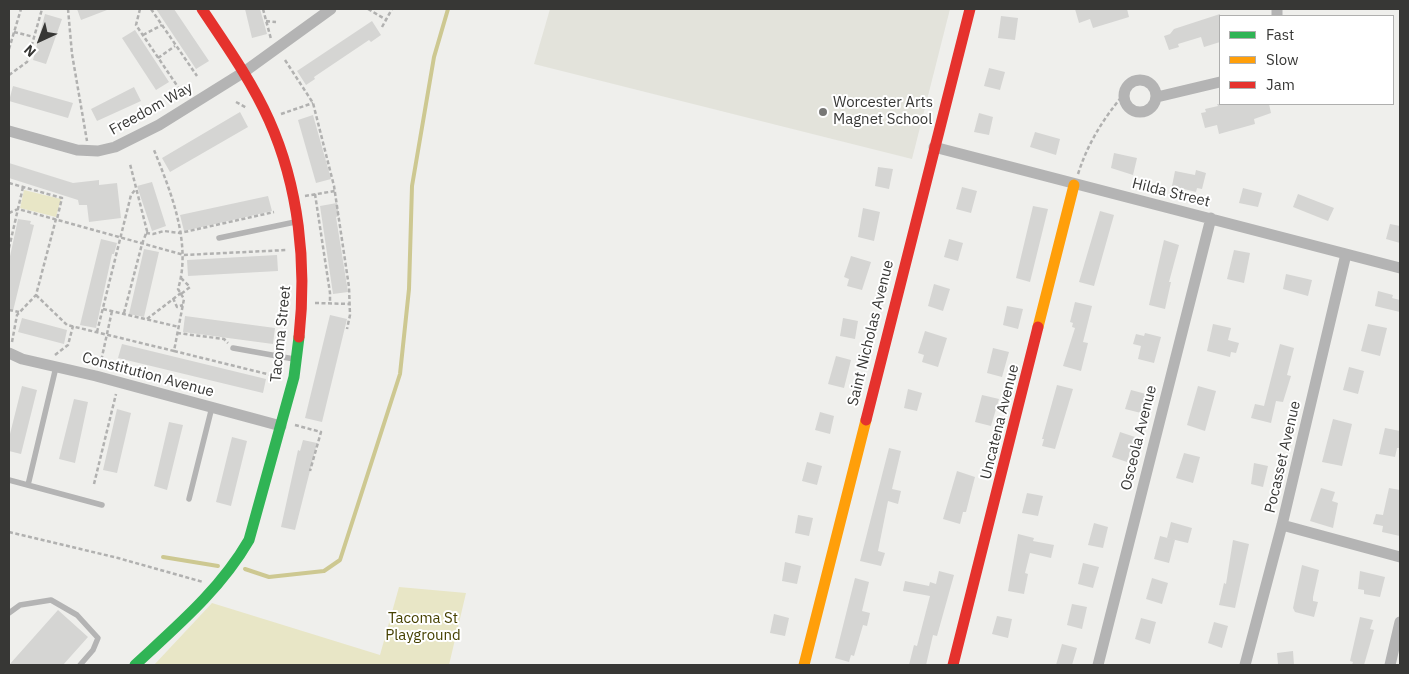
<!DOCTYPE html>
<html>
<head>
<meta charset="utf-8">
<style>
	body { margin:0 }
	#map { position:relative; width:1409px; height:674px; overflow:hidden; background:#efefec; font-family:"IBM Plex Sans",sans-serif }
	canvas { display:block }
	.frame { position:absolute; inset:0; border:10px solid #373735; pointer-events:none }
	.legend { position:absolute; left:1219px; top:15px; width:175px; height:90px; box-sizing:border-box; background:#fff; border:1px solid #afafae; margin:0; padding:6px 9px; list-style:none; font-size:15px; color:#373735 }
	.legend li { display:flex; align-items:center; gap:10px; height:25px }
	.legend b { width:25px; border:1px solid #afafae }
	.north { position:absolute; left:15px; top:15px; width:50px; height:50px; -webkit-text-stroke:4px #fff; paint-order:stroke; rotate:223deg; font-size:14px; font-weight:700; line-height:20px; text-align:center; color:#373735 }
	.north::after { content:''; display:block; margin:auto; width:18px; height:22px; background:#373735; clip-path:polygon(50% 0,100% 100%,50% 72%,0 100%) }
</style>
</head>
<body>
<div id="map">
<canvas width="1409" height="674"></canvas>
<div class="frame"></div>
<ul class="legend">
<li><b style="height:6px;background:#30b455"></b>Fast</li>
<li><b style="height:6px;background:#ff9f0a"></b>Slow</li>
<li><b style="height:6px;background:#e5322d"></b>Jam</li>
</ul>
<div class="north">N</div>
</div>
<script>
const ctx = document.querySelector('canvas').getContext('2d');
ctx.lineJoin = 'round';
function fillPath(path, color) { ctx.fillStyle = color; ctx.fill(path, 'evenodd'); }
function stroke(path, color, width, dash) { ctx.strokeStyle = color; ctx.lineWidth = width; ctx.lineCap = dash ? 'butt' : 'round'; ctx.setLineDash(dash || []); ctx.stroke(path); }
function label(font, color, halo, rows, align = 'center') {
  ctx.font = font + ' "IBM Plex Sans",sans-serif'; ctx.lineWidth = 4; ctx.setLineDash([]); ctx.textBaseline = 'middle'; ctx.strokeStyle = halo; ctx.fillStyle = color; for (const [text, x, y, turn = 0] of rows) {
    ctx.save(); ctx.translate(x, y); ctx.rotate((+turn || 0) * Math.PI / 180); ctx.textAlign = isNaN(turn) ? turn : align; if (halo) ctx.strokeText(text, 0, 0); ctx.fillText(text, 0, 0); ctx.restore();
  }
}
fillPath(new Path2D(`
	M550 9H950L912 159 534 64Z`), '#e3e3db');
fillPath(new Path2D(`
	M24 190 61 199 56 217 20 208Z
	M399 587 466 593 449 665H154L212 603 380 655Z`), '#e8e6c6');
stroke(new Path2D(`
	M163 557 218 566
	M245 569 269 577 324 571 340 560 400 374 409 289 412 186 434 57 448 9`), '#cdc891', 4);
fillPath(new Path2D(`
	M77 9H107V10L81 20Z
	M156 9H174L209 61 196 69Z
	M245 9H260L267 34 252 38Z
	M1075 9H1127L1129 17 1093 28 1090 19 1079 23Z
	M45 14 62 19 46 64 33 60Z
	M1220 14V42L1204 47 1201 37 1178 44 1179 47 1169 50 1164 36 1170 34 1174 29Z
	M1001 16 1018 18 1015 40 998 38Z
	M372 21 381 35 371 42 369 40 314 77 315 79 306 85 297 71Z
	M135 30 169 82 156 90 122 38Z
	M989 68 1005 72 1000 90 984 86Z
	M13 86 73 103 68 118 9 101Z
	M134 87 141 101 97 121 91 109Z
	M1217 104H1269L1271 113 1254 119 1255 124 1219 134 1217 125 1205 128 1201 113 1206 112 1205 109 1218 106Z
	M240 112 248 127 170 172 162 158Z
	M979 113 993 117 989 135 974 132Z
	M313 115 331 179 316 183 298 120Z
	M1035 132 1060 139 1056 155 1030 147Z
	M1114 153 1137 158 1133 175 1111 168Z
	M9 163 73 183 99 180V185L117 183 121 218 89 222 87 205H79L78 200 9 178Z
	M878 167 893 169 889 189 875 186Z
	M1196 170 1206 173 1202 189 1197 188 1196 192 1172 186 1175 171 1195 175Z
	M152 182 166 226 152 231 137 186Z
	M962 187 977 191 971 213 956 209Z
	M1243 188 1262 193 1258 207 1239 203Z
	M1298 194 1334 208 1328 221 1293 207Z
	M268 196 272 211 184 231 180 215Z
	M337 203 339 216 336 217 348 292 333 294 320 206Z
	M1033 206 1048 209 1030 282 1016 278Z
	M863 208 880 212 874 241 858 237Z
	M1100 211 1114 215 1094 286 1079 282Z
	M18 219 31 221 30 224 34 225 13 311H9V261Z
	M1390 224 1400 226V243L1386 239Z
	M101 239 117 243 114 254H112L96 328 80 325Z
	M949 239 963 243 958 261 944 257Z
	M1164 240 1179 245 1169 282H1171L1165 309 1149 305Z
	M144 249 159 252 144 317 129 314Z
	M1234 250 1250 253 1244 283 1227 279Z
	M277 255 278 271 188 276 187 260Z
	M851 256 871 262 862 290 847 286 849 279 844 277Z
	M1286 274 1312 280 1308 296 1283 289Z
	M934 284 950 289 943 311 928 306Z
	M1378 291 1393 295 1392 298 1400 300V312L1375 306Z
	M1075 302 1092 306 1083 342 1088 343 1081 371 1063 366 1075 328 1072 327 1073 323 1070 322Z
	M1007 306 1023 309 1018 329 1003 325Z
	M330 315 347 319 322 422 305 418Z
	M185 316 275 328 273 344 183 332Z
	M22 318 67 330 64 344 18 332Z
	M843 318 858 321 855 339 840 336Z
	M1213 324 1231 328 1228 340 1239 343 1236 353 1231 352 1230 357 1207 351Z
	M1368 324 1387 328 1380 356 1361 351Z
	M925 331 947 338 938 367 922 362 924 355 918 353Z
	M1145 333 1161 337 1154 363 1138 359 1141 346 1133 344 1136 334 1144 336Z
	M122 344 266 379 263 393 118 358Z
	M1280 344 1294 348 1287 375 1291 376 1283 402 1276 401 1271 423 1251 418 1255 404 1264 406Z
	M993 348 1009 352 1002 377 987 373Z
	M836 356 851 360 844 388 828 384Z
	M1349 367 1364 371 1358 394 1343 390Z
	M1057 385 1073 389 1055 449 1042 446 1044 439H1042Z
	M22 386 37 390 21 454 9 451V438Z
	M1198 386 1216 391 1205 431 1187 425Z
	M908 389 922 393 917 411 904 408Z
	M1131 390 1146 394 1141 413 1125 409Z
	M982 395 999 399 991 426 975 422Z
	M74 399 88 402 75 463 59 459Z
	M117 409 131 413 117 473 103 470Z
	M820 412 834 416 830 434 815 430Z
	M1333 419 1352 424 1342 466 1322 462Z
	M169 422 183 425 167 490 154 486Z
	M1385 428 1400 431V448H1397L1395 457 1379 454Z
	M1120 432 1135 437 1127 462 1112 457Z
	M232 437 247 441 231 506 216 502Z
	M303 440 317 443 295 530 281 527 298 450 300 451Z
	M889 448 901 451 892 489 901 491 898 504 888 501 878 551 885 553 881 566 860 561Z
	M1184 453 1200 457 1193 483 1176 478Z
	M807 462 822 466 817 485 802 481Z
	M1254 463 1268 466 1263 487 1251 484Z
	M957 471 975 477 966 512H963L960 524 943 519Z
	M1321 488 1335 492 1332 501 1338 503 1333 528 1310 521Z
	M1389 488 1400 490V536L1382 532 1383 526 1373 524 1376 514 1383 515Z
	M1027 493 1043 496 1038 516 1022 513Z
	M798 515 813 518 809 536 795 533Z
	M1171 522 1192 528 1188 543 1167 538Z
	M1094 523 1108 527 1103 548 1088 545Z
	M1018 534 1034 538 1033 541 1054 545 1051 558 1030 553 1025 573 1028 574 1024 594 1008 591Z
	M1160 536 1175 540 1169 563 1154 559Z
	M1233 540 1249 544 1235 608 1219 605 1224 583 1226 584Z
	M785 562 801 566 797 584 782 581Z
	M1083 563 1099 567 1093 588 1078 584Z
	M1302 565 1319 570 1313 597V601L1318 602 1314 617 1295 612 1293 608Z
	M939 571 954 575 937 636 933 635 926 665H909L914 645 917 646 930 596 903 591 905 581 929 586 930 582 936 584Z
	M1360 571 1385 577 1380 597 1364 594V590L1358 589Z
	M855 578 869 582 862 611 870 613 867 626 863 625 854 656 851 655 849 662 835 658Z
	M1152 578 1168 583 1162 604 1146 599Z
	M1072 604 1087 607 1082 629 1067 625Z
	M58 610 88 637 63 665H9Z
	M774 614 789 618 785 636 770 633Z
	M997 616 1012 619 1008 638 992 634Z
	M1360 617 1373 620 1370 629 1374 630 1364 665H1352L1353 662 1350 661Z
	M1141 618 1156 622 1150 644 1135 639Z
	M1214 622 1228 626 1222 648 1208 643Z
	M1062 644 1077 648 1072 665H1056Z
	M1293 651 1294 665 1278 664 1277 653Z`), '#d5d5d3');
stroke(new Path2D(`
	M68 9 72 54 87 141
	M140 9 136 25 178 87
	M151 9 197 76
	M263 9 271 39
	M368 9 385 19
	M266 21 276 22
	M382 27 392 9
	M14 32 34 37
	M143 35 162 25
	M9 49 21 9
	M158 58 175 46
	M285 60 313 103 334 186 349 287 350 315 347 329
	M9 75 27 62 42 9
	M236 102 247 108
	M281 114 313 103
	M1078 174C1088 143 1103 119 1124 94
	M9 183 62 198 57 219
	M315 194 330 293V304
	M305 196 335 191
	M9 213 18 209 184 255 287 250
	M146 233 153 234 164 231 180 233 274 212
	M9 248 23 187
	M181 278 190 287 181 294
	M36 295 67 325 174 351 184 299 178 289C192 244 171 192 154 150
	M173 298 177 307 183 305
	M315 303 350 304
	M103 309 179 327
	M9 310 19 312
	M124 313 142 244 147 231 130 164
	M147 319 181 293
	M97 332 131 195 135 190
	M177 333 224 339 228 343
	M12 342 17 315 36 295 56 219
	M174 351 279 377
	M55 355 68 345 73 326
	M100 366 112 311
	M295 425 321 432 310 471
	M94 484 116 394
	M9 532 118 558 203 582`), '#b1b1b0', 2.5, [4, 2.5]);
stroke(new Path2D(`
	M219 238 295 222
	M233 348 294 359
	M9 480 102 505
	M28 485 56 367
	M189 499 212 407
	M9 613 20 605 51 600 77 615 98 638 93 650 80 665`), '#b4b4b4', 5.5);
stroke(new Path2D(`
	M1277 16V9
	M1124 96a16 16 0 1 1 32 0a16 16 0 1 1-32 0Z
	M1157 97 1220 82
	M9 131 77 150 98 151 115 147 159 125 244 72 331 9
	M934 147 1400 268
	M9 353 22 359 96 376 281 426
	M1282 525 1400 557
	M1098 665 1211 218
	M1245 665 1282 525 1346 254
	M1390 665 1400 622`), '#b4b4b4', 11);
stroke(new Path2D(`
	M135 665C177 626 220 590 249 540L294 377 299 337`), '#30b455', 11);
stroke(new Path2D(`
	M1038 327 1074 185
	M804 665 866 420`), '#ff9f0a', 11);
stroke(new Path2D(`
	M202 9C226 45 251 80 269 120 299 187 307 264 299 337
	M866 420 970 9
	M953 665 1038 327`), '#e5322d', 11);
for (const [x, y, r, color] of [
	[823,112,5,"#777775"]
]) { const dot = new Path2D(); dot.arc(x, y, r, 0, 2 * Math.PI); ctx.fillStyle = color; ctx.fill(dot); stroke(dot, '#fff', 2); }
label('15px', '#373735', '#fff', [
	["Worcester Arts",833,103],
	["Magnet School",833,120]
], 'left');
label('15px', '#373735', '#fff', [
	["Freedom Way",151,109,-29],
	["Hilda Street",1171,193,14],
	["Saint Nicholas Avenue",871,333,-76],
	["Tacoma Street",281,334,-84],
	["Constitution Avenue",148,375,15],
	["Uncatena Avenue",1000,422,-76],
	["Osceola Avenue",1139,438,-76],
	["Pocasset Avenue",1283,457,-77]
]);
label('15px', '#464100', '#fff', [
	["Tacoma St",423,619],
	["Playground",423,636]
]);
</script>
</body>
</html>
